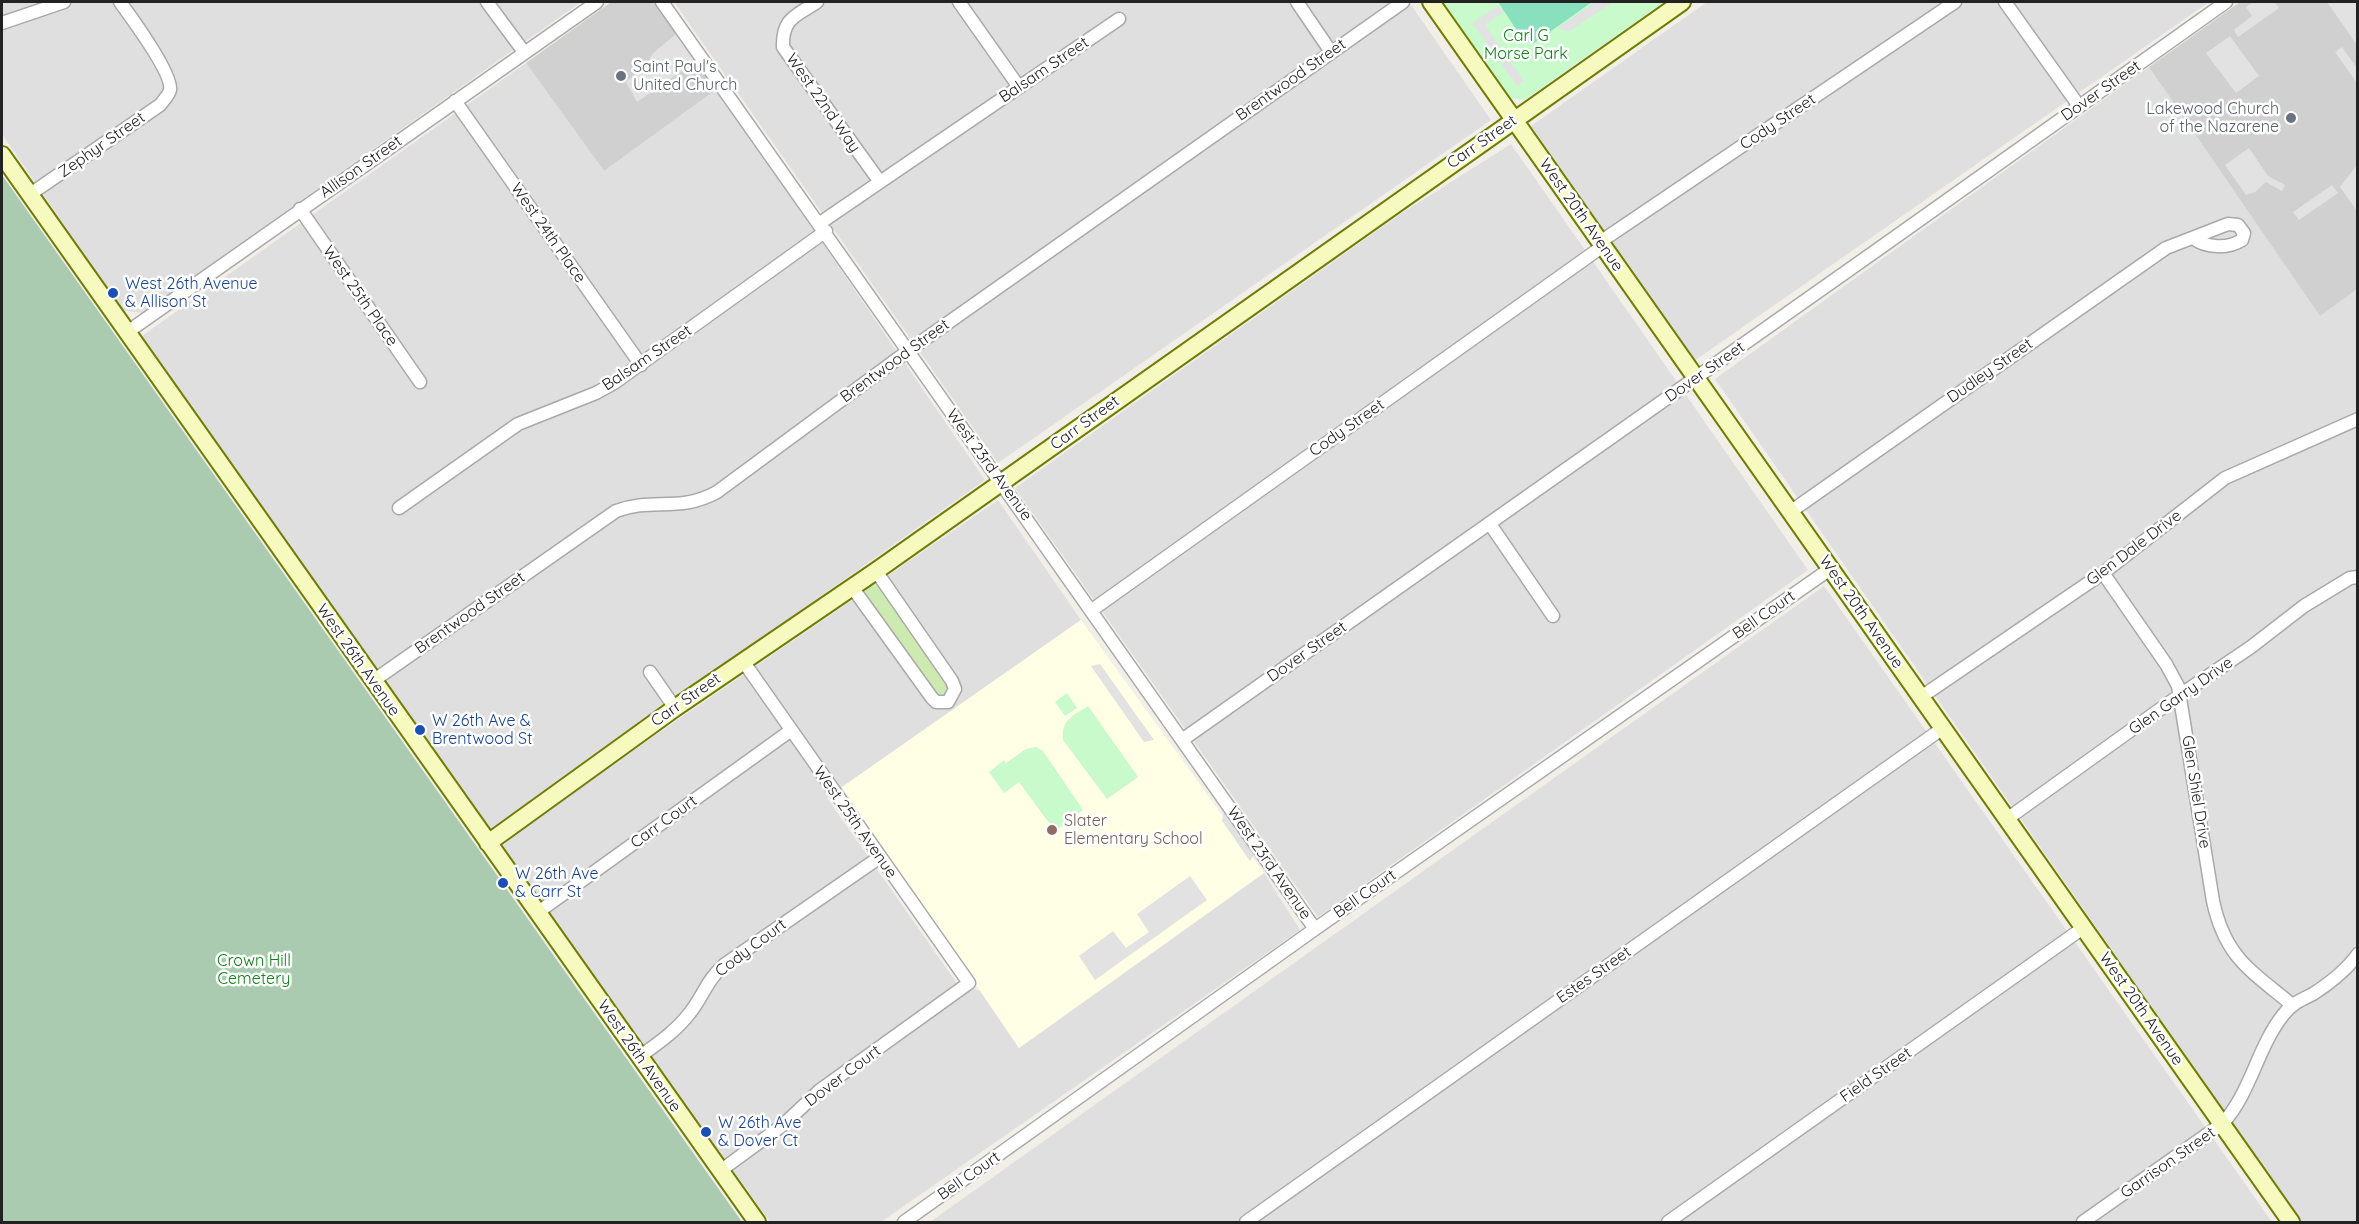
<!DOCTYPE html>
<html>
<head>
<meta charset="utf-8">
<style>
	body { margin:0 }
	#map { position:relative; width:2359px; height:1224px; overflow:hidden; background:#f2efe9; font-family:Quicksand,sans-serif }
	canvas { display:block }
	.frame { position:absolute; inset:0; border:3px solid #222; pointer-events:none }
</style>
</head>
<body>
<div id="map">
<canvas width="2359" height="1224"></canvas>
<div class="frame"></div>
</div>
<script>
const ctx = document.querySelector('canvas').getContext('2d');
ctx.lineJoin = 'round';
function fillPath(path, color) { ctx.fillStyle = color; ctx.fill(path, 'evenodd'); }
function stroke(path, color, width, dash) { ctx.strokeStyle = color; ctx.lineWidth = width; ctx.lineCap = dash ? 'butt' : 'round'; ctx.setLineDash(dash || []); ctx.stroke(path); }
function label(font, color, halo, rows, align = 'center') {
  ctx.font = font + ' Quicksand,sans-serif'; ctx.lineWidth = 5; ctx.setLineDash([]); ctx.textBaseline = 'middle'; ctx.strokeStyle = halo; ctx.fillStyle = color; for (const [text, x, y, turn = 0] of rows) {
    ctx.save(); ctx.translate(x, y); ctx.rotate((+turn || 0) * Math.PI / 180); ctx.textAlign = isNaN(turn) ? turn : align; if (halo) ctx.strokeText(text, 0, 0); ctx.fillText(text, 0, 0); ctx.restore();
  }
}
fillPath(new Path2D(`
	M2 2H581L142 313 122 310 2 134Z
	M674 2H1409L1491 120 998 463Z
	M1707 2H2209L1687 366 1531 126Z
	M526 63 604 171 717 89 985 480 490 830 142 336Z
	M2149 67 2320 315 2357 289V1222H2301L1715 379Z
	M1511 144 1808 570 1318 917 1015 488 1399 215Z
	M998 500 1081 620 827 798 956 982 980 991 1019 1048 1264 873 1300 930 881 1222H770L502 847 526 824Z
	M1824 586 2272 1222H930Z`), '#e0dfdf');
fillPath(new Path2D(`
	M1081 620 1264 873 1019 1048 842 787Z`), '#ffffe5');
fillPath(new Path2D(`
	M611 2H656L717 89 604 171 526 63Z
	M2240 2H2357V289L2320 316 2149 67Z`), '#d0d0d0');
fillPath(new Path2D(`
	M872 585 878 586 947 683 950 690 946 697 938 698 866 598 865 590Z`), '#cdebb0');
fillPath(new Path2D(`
	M2 175 742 1222H2Z`), '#aacbaf');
fillPath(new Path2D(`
	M1442 2H1664L1524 100 1510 98Z
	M1067 693 1077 708 1065 716 1055 702Z
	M1088 706 1138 777 1107 799 1063 740C1061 719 1073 716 1088 706Z
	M1036 747 1043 751 1083 810 1055 831 1019 782 1004 793 989 772 1004 760 1006 763 1026 749Z`), '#c8facc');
fillPath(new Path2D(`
	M1498 2H1592L1534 43 1524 41Z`), '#88e0be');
fillPath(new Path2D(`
	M1595 2H1613L1568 32 1558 28Z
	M2253 2H2274L2279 8 2238 37 2234 30 2252 16 2246 7Z
	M2327 2H2357V45Z
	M1499 5 1503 12 1485 25 1524 81 1517 86 1472 23Z
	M676 34 695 62 637 102 626 82 647 65 652 54Z
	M2230 36 2259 76 2236 93 2206 53Z
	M2342 47 2357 68V83L2335 52Z
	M2249 148 2268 176 2285 185 2282 191 2266 182 2255 192 2246 195 2225 165Z
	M2357 165V211L2340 187Z
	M2332 185 2338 193 2299 220 2293 212Z
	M1100 664 1154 740 1144 742 1091 666Z
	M1224 812 1254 854 1250 861 1222 821Z
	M1190 876 1207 900 1095 980 1079 956 1113 931 1126 948 1149 932 1137 914Z`), '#e2e2e2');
const street = new Path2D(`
	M487 2 524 52
	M662 2 1315 929
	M817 2C796 16 782 18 783 47L880 182
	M959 2 1019 87
	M1297 2 1331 52
	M2005 2 2079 106
	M2 23 64 2
	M455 101 641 365
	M29 195 160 105C163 101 169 95 170 90 173 74 131 17 120 2
	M300 209 420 382
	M820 223 1119 19
	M1600 242 1955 2
	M126 333 597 2
	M399 508 518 424 596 393 614 383 826 231
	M1790 512 2166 248 2228 224 2238 225 2244 233 2242 240C2228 249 2206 248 2193 238
	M1490 524 1553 616
	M2103 573 2166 664 2178 686 2213 901C2225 957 2250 970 2291 1004
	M852 587 932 698 936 702H948L955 689 952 681 876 571
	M1092 610 1603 246
	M650 672 675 708
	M373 681 616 511C653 497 679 513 717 492L908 351 1403 2
	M1921 697 2103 573 2225 478 2358 419
	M1182 740 1887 243 2226 2
	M2007 819 2180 695 2251 647 2304 606 2350 578 2358 577
	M537 913 790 731
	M639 1057C657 1044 675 1032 689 1014 703 997 706 981 724 965L880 857
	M720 1171 783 1125 820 1090 969 983 743 661
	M904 1222 1315 929 1830 569
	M1246 1222 1943 728
	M1668 1222 2083 928
	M2083 1222 2222 1124C2251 1093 2257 1048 2283 1015 2291 1004 2301 1000 2313 994 2330 983 2346 971 2358 954`);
const secondary = new Path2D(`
	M1431 2 2291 1222
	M2 155 757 1222
	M488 843 675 708 876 571 1682 2`);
stroke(street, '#a9a9a9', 15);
stroke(secondary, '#707d05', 20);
stroke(street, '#fff', 12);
stroke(secondary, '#f7fabf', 16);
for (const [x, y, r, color] of [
	[621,76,6,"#6b7280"],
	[2291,118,6,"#6b7280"],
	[113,293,6,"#1a4fb4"],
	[420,730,6,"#1a4fb4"],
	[1052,830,6,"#8d6e63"],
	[503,883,6,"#1a4fb4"],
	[706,1132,6,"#1a4fb4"]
]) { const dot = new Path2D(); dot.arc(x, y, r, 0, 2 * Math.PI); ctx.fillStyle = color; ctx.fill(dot); stroke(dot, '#fff', 2); }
label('16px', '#0c8416', '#fff', [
	["Carl G",1526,36],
	["Morse Park",1526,54],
	["Crown Hill",254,961],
	["Cemetery",254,979]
]);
label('16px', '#5b616d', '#fff', [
	["Saint Paul's",633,67],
	["United Church",633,85],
	["Lakewood Church",2279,109,"right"],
	["of the Nazarene",2279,127,"right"]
], 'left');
label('16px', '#222', '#fff', [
	["Balsam Street",1044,70,-34],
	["Brentwood Street",1291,80,-35],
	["Dover Street",2101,91,-35],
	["West 22nd Way",823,103,55],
	["Cody Street",1778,122,-34],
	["Carr Street",1482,142,-35],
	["Zephyr Street",102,145,-35],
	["Allison Street",361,167,-35],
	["West 20th Avenue",1581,215,55],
	["West 24th Place",548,233,55],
	["West 25th Place",360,296,55],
	["Balsam Street",647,358,-34],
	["Brentwood Street",895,361,-36],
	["Dudley Street",1990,371,-35],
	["Dover Street",1705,372,-35],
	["Carr Street",1085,423,-36],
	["Cody Street",1347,428,-35],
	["West 23rd Avenue",989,465,54],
	["Glen Dale Drive",2134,548,-37],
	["West 20th Avenue",1861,612,55],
	["Brentwood Street",470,613,-35],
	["Bell Court",1764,615,-35],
	["Dover Street",1307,652,-35],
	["West 26th Avenue",358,660,55],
	["Glen Garry Drive",2181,696,-35],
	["Carr Street",686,700,-35],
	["Glen Shiel Drive",2196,792,81],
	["Carr Court",664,822,-36],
	["West 25th Avenue",855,822,55],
	["West 23rd Avenue",1269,863,55],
	["Bell Court",1365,894,-35],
	["Cody Court",751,948,-37],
	["Estes Street",1594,975,-35],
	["West 20th Avenue",2141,1009,55],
	["West 26th Avenue",639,1056,55],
	["Field Street",1876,1075,-35],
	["Dover Court",843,1076,-37],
	["Garrison Street",2168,1163,-35],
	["Bell Court",969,1176,-35]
]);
label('16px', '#164399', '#fff', [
	["West 26th Avenue",125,284],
	["& Allison St",125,302],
	["W 26th Ave &",432,721],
	["Brentwood St",432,739],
	["W 26th Ave",515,874],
	["& Carr St",515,892],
	["W 26th Ave",718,1123],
	["& Dover Ct",718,1141]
], 'left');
label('16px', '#785e54', '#fff', [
	["Slater",1064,821],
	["Elementary School",1064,839]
], 'left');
</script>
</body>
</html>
